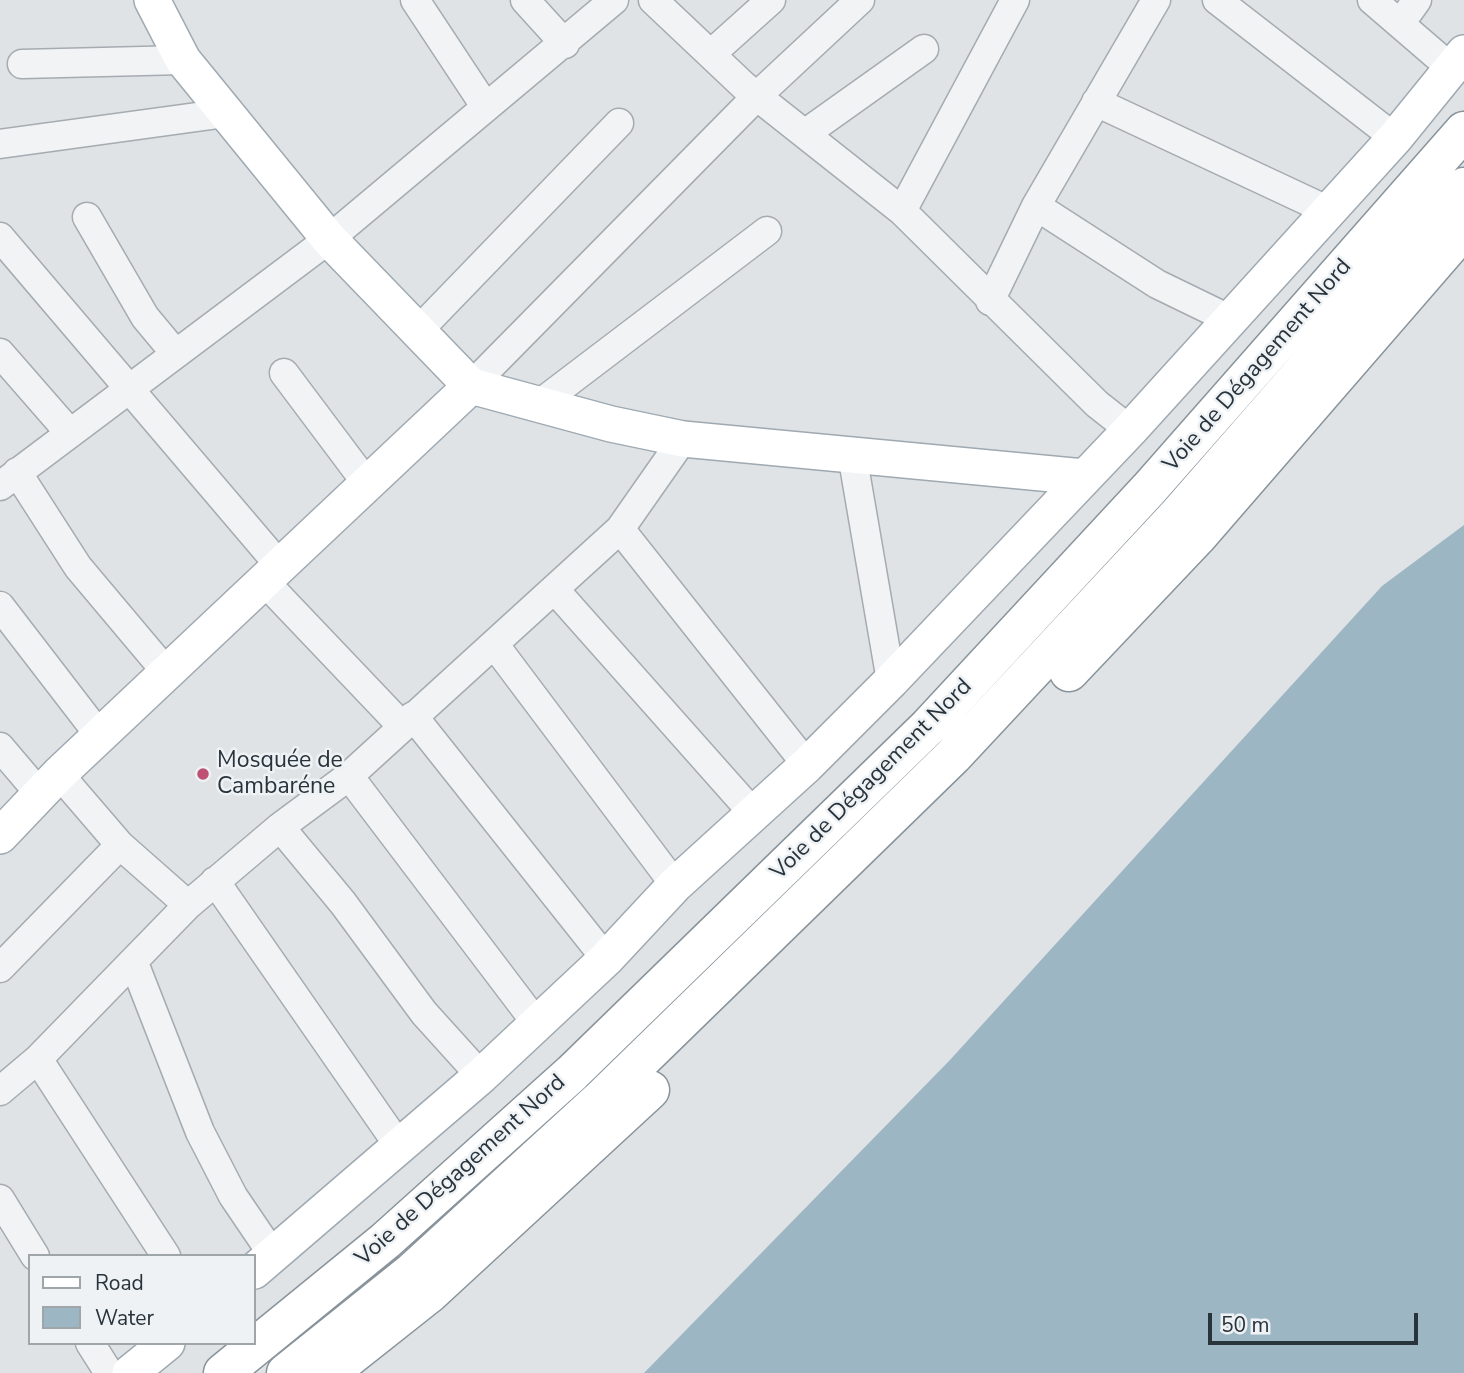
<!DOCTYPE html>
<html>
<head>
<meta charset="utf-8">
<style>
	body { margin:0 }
	#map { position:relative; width:1464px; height:1373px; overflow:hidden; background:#dfe3e6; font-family:"Nunito Sans",sans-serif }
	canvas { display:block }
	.legend { position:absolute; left:28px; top:1254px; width:228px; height:91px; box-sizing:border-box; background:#eef2f4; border:2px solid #9fa6aa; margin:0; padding:9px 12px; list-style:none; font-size:21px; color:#29333c }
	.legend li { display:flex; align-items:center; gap:14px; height:35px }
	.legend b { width:35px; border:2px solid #9fa6aa }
	.scale { position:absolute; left:1208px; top:1313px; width:210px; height:32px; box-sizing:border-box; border:4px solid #29333c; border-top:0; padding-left:9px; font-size:21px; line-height:24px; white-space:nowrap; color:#29333c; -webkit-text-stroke:5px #eef2f4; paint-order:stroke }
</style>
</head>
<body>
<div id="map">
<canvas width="1464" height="1373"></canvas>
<ul class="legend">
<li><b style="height:9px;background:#fff"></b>Road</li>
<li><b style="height:19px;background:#9db6c3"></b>Water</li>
</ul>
<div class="scale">50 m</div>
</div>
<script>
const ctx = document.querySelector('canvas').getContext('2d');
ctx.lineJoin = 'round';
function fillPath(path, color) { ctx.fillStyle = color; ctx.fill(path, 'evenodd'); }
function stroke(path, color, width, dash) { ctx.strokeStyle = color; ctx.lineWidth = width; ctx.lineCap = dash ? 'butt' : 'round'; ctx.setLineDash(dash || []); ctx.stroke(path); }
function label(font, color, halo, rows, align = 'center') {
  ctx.font = font + ' "Nunito Sans",sans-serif'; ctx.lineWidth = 5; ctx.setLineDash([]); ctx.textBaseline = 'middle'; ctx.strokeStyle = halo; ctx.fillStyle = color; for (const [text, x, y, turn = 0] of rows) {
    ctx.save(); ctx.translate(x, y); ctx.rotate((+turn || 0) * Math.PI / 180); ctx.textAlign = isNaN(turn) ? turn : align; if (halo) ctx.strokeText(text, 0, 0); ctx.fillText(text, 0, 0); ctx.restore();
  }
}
fillPath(new Path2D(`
	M1464 525V1373H644L949 1061 1382 586Z`), '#9db6c3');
const minor = new Path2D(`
	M415 0 485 106
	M525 0 565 44
	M653 0 744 86 902 211 1097 404 1130 430
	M1217 0 1395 138
	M1372 0 1451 68
	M1400 24 1417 0
	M712 53 771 0
	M22 64 183 60
	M1096 102 1329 211
	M806 133 924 49
	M0 144 226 113
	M1036 206 1157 284 1229 319
	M902 211 1015 0
	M87 217 145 317 175 353
	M0 237 280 566
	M990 301 1036 206 1156 0
	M416 333 619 123
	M0 353 69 432
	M284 373 368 485
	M471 386 757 96 860 0
	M538 405 767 231
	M852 454 891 681
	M17 472 78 567 168 674
	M0 486 329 239 614 0
	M620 529 807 765
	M263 580 402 726
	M555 590 753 813
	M0 606 100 736
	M494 644 675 885
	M413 716 606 959
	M0 747 39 793
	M59 774 120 845 188 905
	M349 776 537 1024
	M280 827 343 903 424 1013 481 1076
	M215 881 399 1146
	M134 963 200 1132 233 1196 273 1255
	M0 968 120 845
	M38 1059 166 1256
	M0 1091 38 1059 188 905 280 827 349 776 620 529 683 439
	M0 1199 35 1256
	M90 1343 109 1373`);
const major = new Path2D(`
	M152 0 183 60 329 239 471 386 611 424 683 439 1084 477
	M0 836 59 774 471 386
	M254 1271 481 1076 606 959 675 885 807 765 891 681 1130 430 1395 138 1464 53
	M130 1373 167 1343`);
const highway = new Path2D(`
	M1069 672 1197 537 1464 229
	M223 1373 385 1241 572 1073 929 726 1149 489 1464 131
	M286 1373 412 1272 600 1100 953 756 1177 516 1464 187
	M329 1373 430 1293 650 1090`);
stroke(minor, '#a5abb0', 31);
stroke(major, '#9fa9b1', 38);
stroke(highway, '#88939b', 41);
stroke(minor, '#f1f3f5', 28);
stroke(major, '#fff', 35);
stroke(highway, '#fff', 38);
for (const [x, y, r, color] of [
	[203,774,7,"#bf5073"]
]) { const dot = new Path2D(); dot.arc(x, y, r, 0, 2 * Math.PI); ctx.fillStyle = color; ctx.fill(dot); stroke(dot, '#eef2f4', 2.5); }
label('23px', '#29333c', '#eef2f4', [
	["Voie de Dégagement Nord",1258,366,-49],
	["Voie de Dégagement Nord",872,780,-45],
	["Voie de Dégagement Nord",461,1171,-42]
]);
label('23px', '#29333c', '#eef2f4', [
	["Mosquée de",217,761],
	["Cambaréne",217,787]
], 'left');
</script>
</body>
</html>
